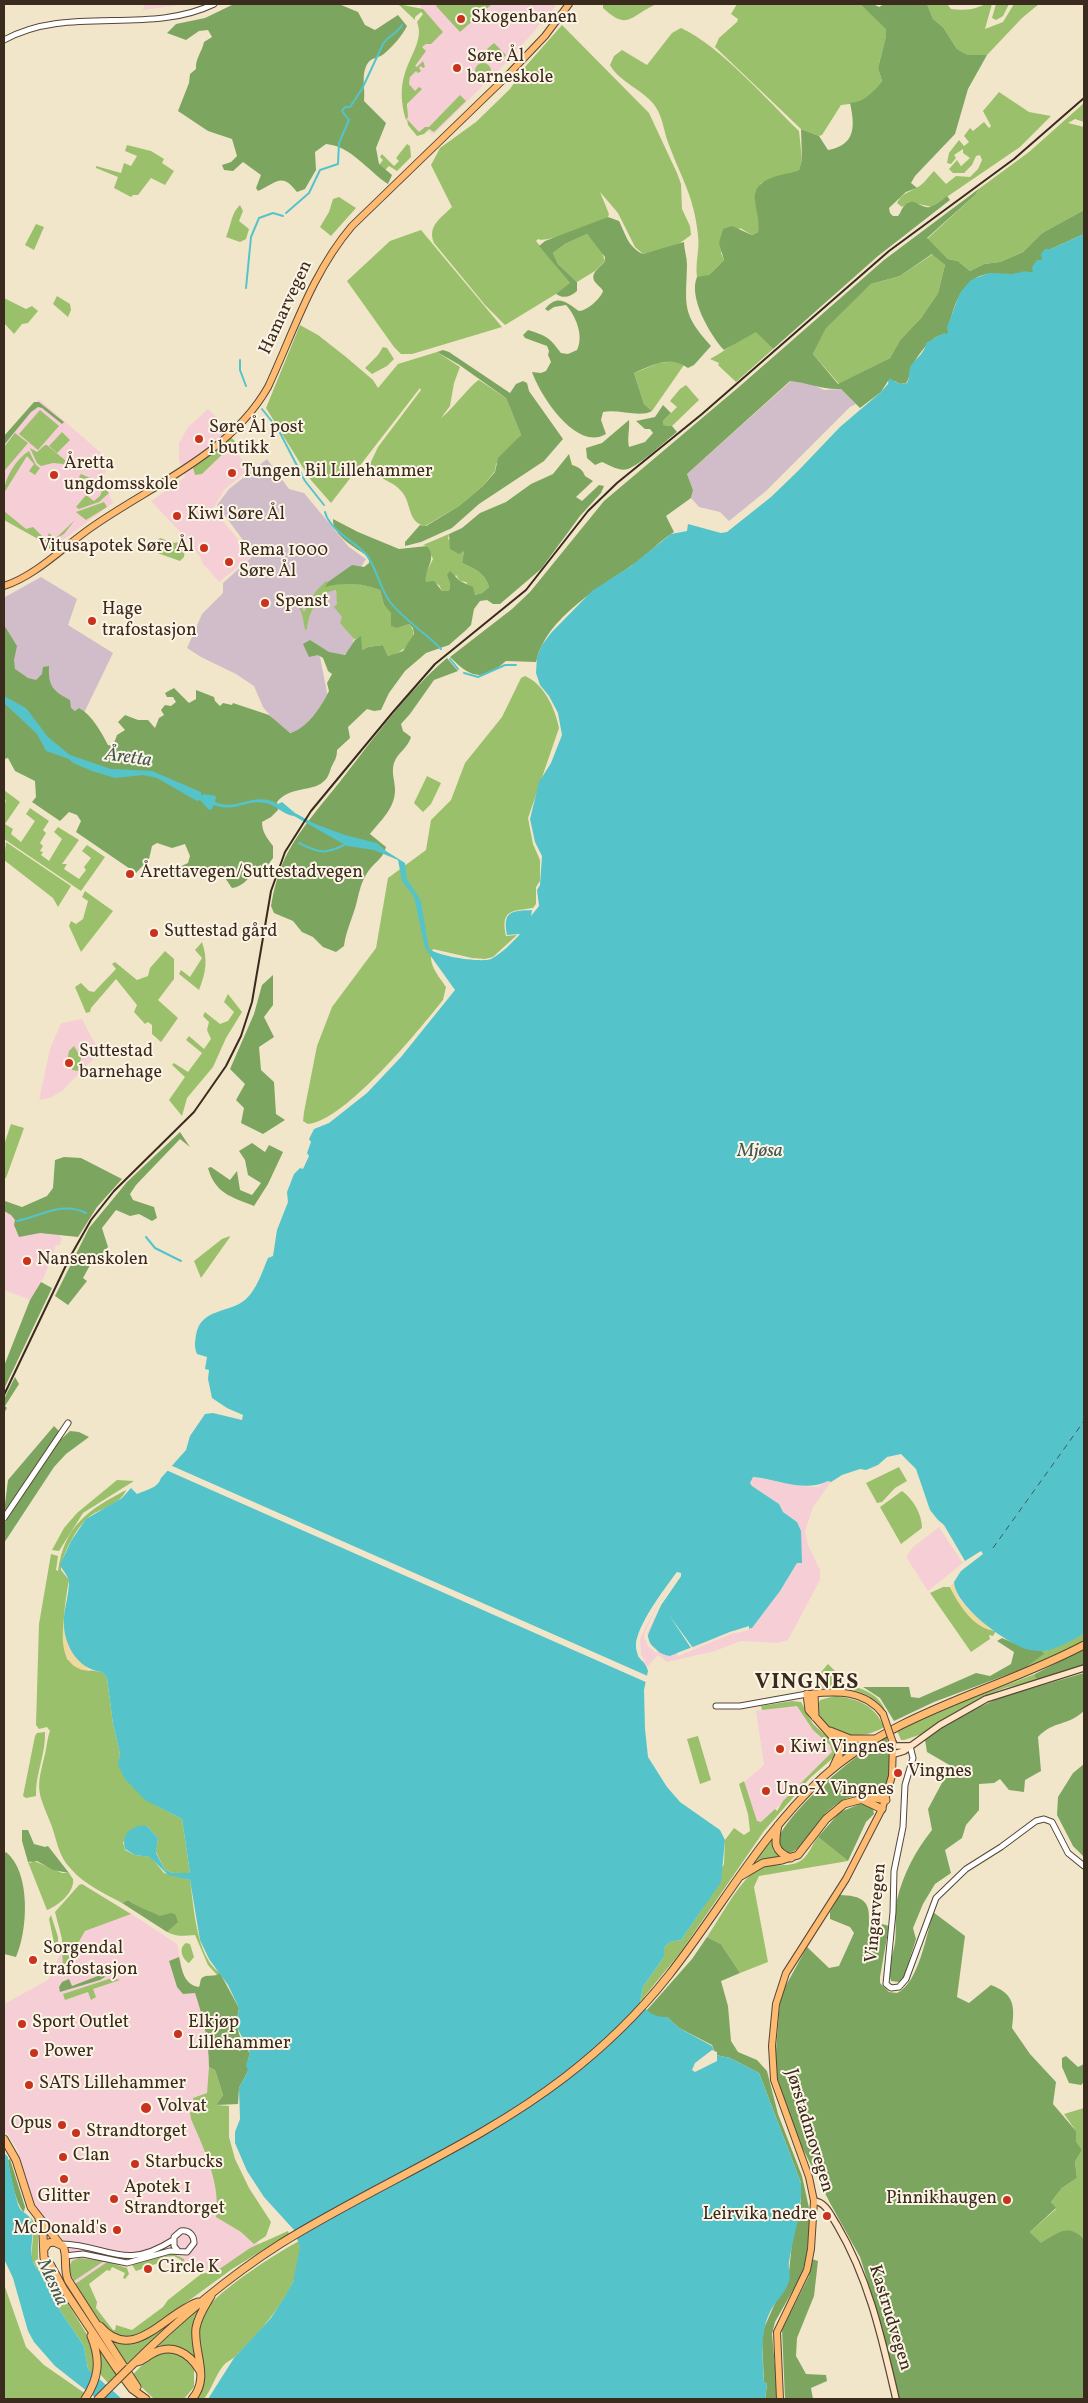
<!DOCTYPE html>
<html>
<head>
<meta charset="utf-8">
<style>
	body { margin:0 }
	#map { position:relative; width:1088px; height:2403px; overflow:hidden; background:#f2e6ca; font-family:Vollkorn,serif }
	canvas { display:block }
	.frame { position:absolute; inset:0; border:5px solid #3b2a1e; pointer-events:none }
</style>
</head>
<body>
<div id="map">
<canvas width="1088" height="2403"></canvas>
<div class="frame"></div>
</div>
<script>
const ctx = document.querySelector('canvas').getContext('2d');
ctx.lineJoin = 'round';
function fillPath(path, color) { ctx.fillStyle = color; ctx.fill(path, 'evenodd'); }
function stroke(path, color, width, dash) { ctx.strokeStyle = color; ctx.lineWidth = width; ctx.lineCap = dash ? 'butt' : 'round'; ctx.setLineDash(dash || []); ctx.stroke(path); }
function label(font, color, halo, rows, align = 'center') {
  ctx.font = font + ' Vollkorn,serif'; ctx.lineWidth = 4; ctx.setLineDash([]); ctx.textBaseline = 'middle'; ctx.strokeStyle = halo; ctx.fillStyle = color; for (const [text, x, y, turn = 0] of rows) {
    ctx.save(); ctx.translate(x, y); ctx.rotate((+turn || 0) * Math.PI / 180); ctx.textAlign = isNaN(turn) ? turn : align; if (halo) ctx.strokeText(text, 0, 0); ctx.fillText(text, 0, 0); ctx.restore();
  }
}
fillPath(new Path2D(`
	M144 4H188L143 10Z
	M420 4H554L556 6 510 59 434 134 427 131 419 132 407 119 410 77 419 44 436 27 422 10Z
	M39 399 115 465 106 470 103 479 113 503 50 550 47 544 4 520V442Z
	M208 409 228 428 227 441 250 469 225 489 213 509 252 556 219 582 203 564 200 557 182 534 151 501 185 477 179 460V443L188 427Z
	M82 1019 98 1049 97 1055 62 1091 50 1098 39 1100 50 1049 61 1023Z
	M4 1212H10L54 1228 62 1239 60 1245H56L44 1277 30 1300 4 1290Z
	M753 1477 802 1486 817 1487 828 1481 831 1482 813 1507 805 1531 808 1545 820 1570V1580L788 1640 778 1643 741 1641 715 1651 667 1662 658 1655 647 1667 638 1656 637 1638 657 1601 679 1572 670 1656 730 1632 752 1628 780 1591 797 1563H801V1531L797 1522 783 1512 779 1504 752 1486 750 1483Z
	M939 1527 963 1563 928 1591 906 1557 913 1547Z
	M795 1705 799 1706 831 1744 833 1751 829 1758 760 1824 757 1822 742 1784 764 1765 756 1711Z
	M130 1913 177 1944 181 1961 182 1990 196 1992 212 2044 224 2211 262 2247 217 2278 213 2270H186L184 2259 171 2254 132 2265 123 2266 107 2262 75 2284 62 2236 44 2219 35 2205 17 2149 4 2129V2004L48 1980 70 1933Z`), '#f6cfd6');
fillPath(new Path2D(`
	M791 381 811 384 824 390 841 389 856 404 850 407 766 491 729 521 720 512 699 507 691 498 693 490 687 474Z
	M267 459 289 489 304 493 349 547 366 559 358 572 334 582 339 608 354 636 352 651 336 658 319 652 328 697 304 731 285 733 263 707 254 686 236 674 201 657 187 648 202 614 223 593V583L254 555 217 505 229 489Z
	M41 577 77 599 68 625 113 653 83 715 62 704 13 669 4 634 5 597Z`), '#d1bdc9');
fillPath(new Path2D(`
	M398 4 423 9 443 32 431 44H426L422 47 426 51 415 66 417 67 423 61 425 67 423 68 421 66 419 68 421 71 418 73 416 71 410 77 409 84 415 91 419 87 422 89 407 104 408 117 406 120C401 105 400 87 405 73 410 56 424 39 417 22L423 14 421 12 415 17V20Z
	M438 4H492L460 32 436 6Z
	M603 4H657C630 15 629 32 603 8Z
	M737 4H860L886 28V36L878 68 882 81 868 98 858 103 841 105 822 135 819 136 801 129 715 47 719 38 737 22 738 19 731 14Z
	M927 4H947L951 9C958 10 965 10 972 9 980 7 983 4 992 4L985 29 1003 22 1014 4H1039L1022 18 987 55H968L957 49 943 27 933 19Z
	M996 4H1009L1003 16 996 20 992 18Z
	M562 25 649 113 677 173 681 184 682 209 690 226 691 235 676 246 643 254 635 247 618 213 600 192 609 214 608 217C597 223 546 244 538 239L536 241 570 283 569 286 505 325 485 305 434 243C427 226 441 218 452 207L431 165 440 148 476 122 510 89 525 67Z
	M681 28C720 46 767 100 799 131L802 160 799 170 761 183 755 201 760 221 758 232 752 235 740 228 721 253 724 260 709 275 703 278 697 277C695 263 700 249 698 235 694 196 682 180 669 145 664 133 663 117 655 106 644 90 619 82 610 65L614 56 622 50 647 65 672 33Z
	M494 43 506 55 499 62 487 49Z
	M475 71a8 8 0 1 1 16 0a8 8 0 1 1-16 0Z
	M999 92 1029 112 1051 116 1020 147 932 207 909 202 902 207 897 203C901 194 908 193 916 188 923 185 928 177 934 171L946 184 956 176 970 177 978 169 982 160 980 155 976 156 972 165 964 173H953L949 169 957 160 961 166 958 169 970 158 963 153V149L954 155 956 158 951 164 947 163 949 153 959 140 964 146 969 142 964 136 970 128 973 131 984 122 989 128 991 126 983 111Z
	M460 95 466 101 434 132 429 129 424 134 417 136 408 125 407 119 419 132 425 127H429Z
	M1084 103V122L1075 119 1068 123 1084 127V210L1042 233 1023 252 1000 262 984 264 970 271 958 261 948 259 927 239 975 195 980 188 1029 152Z
	M407 144 410 146 411 157 397 171 389 166 385 170 379 165 383 160 380 157 382 154 394 166 399 161 396 158Z
	M127 145 151 151 164 159 162 163 174 171 165 185 151 178 138 195H133L131 197 114 188 118 177 96 168V166L121 173 124 163 131 166 137 156 125 151Z
	M339 197 356 208 331 236 320 227 329 212 333 199Z
	M240 205 243 211 239 221 249 229 246 239 240 242 226 237C231 226 231 213 240 205Z
	M36 224 44 227 34 250 25 245Z
	M421 230 502 327 412 354H401L394 347 347 281 390 241Z
	M587 234 602 252 605 261 595 271 577 282 558 264 553 253 565 244Z
	M933 254 945 265 938 293 921 318 900 340 890 358 839 384 813 354 826 327 871 284 900 276Z
	M57 296 70 304 71 310 68 317 53 304Z
	M4 298 26 309 32 306 38 311 28 323 22 324 14 334 4 323Z
	M300 325 318 335 346 357 373 380 378 388 398 364 437 352 460 367 454 383 450 406 441 418C451 411 472 383 479 380L506 398 521 435 496 464 495 471 483 486 459 506 425 526C407 522 412 504 402 492 393 480 377 480 369 466L378 447 421 390 420 388 331 503 310 479 266 408Z
	M756 331 773 349 736 382 718 365 719 363 710 359C726 351 739 338 756 331Z
	M383 347 387 348 394 359 387 366 372 374 365 368 378 355Z
	M676 361 684 365 652 411 644 404 634 373 659 363Z
	M686 385 699 400 672 426 663 425V421L677 407 670 401 680 389Z
	M40 410 59 426 38 450 19 434Z
	M62 432 70 440 57 453 49 446Z
	M15 433 28 443 5 470 4 447Z
	M231 437 240 447 232 445 202 474 195 475 193 468Z
	M45 445H47L66 461 64 464 53 463 41 466 37 463 30 448 37 452Z
	M29 451 36 465 40 468 35 475 29 471 34 464 27 456 4 493C4 479 16 459 29 451Z
	M81 474 99 482 109 493 99 502 79 509 76 507 86 495 94 501 100 496 103 488 93 484 94 481 87 478 82 479 79 477Z
	M104 502 107 507 86 520 76 512Z
	M4 511 26 529 33 527 46 540 49 533 54 538 57 537 75 520 64 534 50 542 54 546 50 550 47 544 4 520Z
	M449 534 448 539 464 551 462 563C475 569 484 572 489 587L482 593 475 595 466 582 460 581 456 575 450 583 449 591H442L439 585 426 582 425 575 433 559 427 546 423 545Z
	M160 538 174 543 179 542 185 548 184 557 180 561 149 550Z
	M326 581 328 582 326 586C341 582 366 583 380 590L384 605 391 612 398 628 409 624C423 638 401 654 388 656L383 645 368 647 362 650 356 638 355 640 340 623 342 617 334 607 337 604 336 590C317 593 309 612 307 629L305 630 302 614 293 593 304 612 316 591Z
	M525 676C544 684 555 708 559 728L528 818 533 844 540 860V881L536 887V904L533 908C513 911 500 909 506 936L517 935 493 957 485 959 472 958 433 949C426 963 439 976 446 987L443 1000C419 1030 345 1121 308 1124L303 1121 304 1112 317 1046 332 1007 376 948 388 878 426 850 431 820 451 800 465 763 502 717 521 678Z
	M427 776 441 783 431 804 423 812 414 803Z
	M4 790 20 802 5 824 13 829 11 834 21 842 35 821 26 814 30 808 49 821 43 830 46 833 40 843 43 846 40 851 43 852 41 855 49 861 62 839 54 832 58 827 79 840 62 864H67L64 869 79 879 86 870 84 867 91 858 82 851 87 845 105 857 81 891 4 839V804L6 801 4 799Z
	M6 842 71 886 58 907 53 898 4 860Z
	M85 891 113 911 81 952 69 926 71 921 76 924 83 919 88 901 82 897Z
	M202 942C208 960 206 972 199 990L179 974 181 970 190 977 202 958 195 950Z
	M165 951 174 959V979L158 1000 178 1018 161 1042 152 1034V1025L148 1022 145 1024 134 1012 137 1005 116 979 91 1008 90 1012 86 1013 75 987 81 983 89 991 94 992 116 969 112 964 115 962 137 980 148 976 150 968Z
	M228 994 242 1012 226 1038 213 1067 187 1098 182 1116 169 1100 185 1077 172 1065 174 1063 188 1072 202 1053 186 1040 189 1036 204 1049 211 1039 207 1030 209 1022 203 1016 205 1012 220 1024 228 1021 234 1012 224 1002Z
	M74 1046 81 1058 78 1071 72 1070 73 1064 67 1061 69 1051Z
	M11 1124 24 1128 6 1178H4V1145Z
	M230 1236V1237L201 1278 194 1261 222 1239Z
	M899 1467 907 1481 895 1488 882 1502 877 1503 866 1483Z
	M117 1480 134 1481 83 1513 59 1551 52 1550 64 1528 77 1513Z
	M126 1490C122 1502 104 1508 93 1514 79 1522 61 1555 61 1570L69 1580C64 1607 61 1633 67 1659L81 1669 102 1672 107 1678 113 1724 120 1754 119 1762 131 1785 157 1806 182 1819 190 1873H173L165 1870 156 1852 158 1838 147 1826 123 1842 125 1850 135 1855 151 1857 164 1873 190 1880C194 1907 196 1957 220 1973L218 1976 208 1965 195 1935C185 1936 176 1937 167 1932L171 1927C157 1914 143 1911 128 1900L122 1903C105 1894 84 1884 71 1869 58 1856 57 1840 51 1824 37 1790 36 1790 45 1754 47 1746 47 1739 50 1731L47 1727 39 1729 36 1725 39 1624 51 1554 58 1556 56 1570 58 1571C64 1526 88 1510 126 1490Z
	M902 1491C913 1499 922 1514 922 1528L901 1544 880 1507Z
	M943 1587H950C959 1605 974 1629 996 1631L993 1636 989 1635 990 1639 971 1652 930 1593Z
	M1084 1634V1640L1078 1644 1025 1668 1043 1654 1041 1650 1046 1651Z
	M828 1664 835 1671 841 1684C859 1687 878 1692 885 1710 868 1689 842 1686 817 1688L816 1678Z
	M1035 1674 1039 1680 1005 1688 980 1698 922 1734 904 1740H901L897 1731 936 1712Z
	M835 1696C858 1699 874 1704 884 1727 862 1741 826 1739 817 1709L820 1700Z
	M792 1701 801 1702 813 1724 836 1745 837 1751 833 1758 810 1778 764 1831 680 1953 640 2002 643 1987 664 1957V1948L670 1942 681 1940 702 1909 724 1864 725 1840 734 1828 744 1835 750 1831 748 1814 739 1784 744 1781 757 1821 761 1822 775 1809 777 1811 783 1801 832 1752 830 1745 813 1730 797 1706 762 1710 761 1706Z
	M45 1732C46 1754 35 1774 36 1796L26 1798 23 1796 35 1736 37 1733Z
	M698 1736 711 1780 700 1784 687 1739Z
	M839 1739 862 1743 841 1758 843 1749Z
	M818 1837 848 1861 759 1876 754 1887 768 1962 740 1973 721 1944 707 1937C719 1920 740 1879 758 1869 771 1861 791 1870 803 1859 809 1854 813 1843 818 1837Z
	M772 1838 773 1850 781 1858 767 1859 752 1865Z
	M32 1860 62 1873H69L73 1879C75 1892 58 1906 47 1910L28 1862 31 1863Z
	M82 1884 131 1914 85 1931 66 1964 68 1974 63 1976 62 1939 55 1912 79 1885Z
	M51 1915 58 1937V1953L56 1952 49 1919Z
	M186 1943 190 1944 194 1957 189 1963C182 1959 178 1948 186 1943Z
	M112 1978 120 1980 93 1989 96 1997 91 2000 88 1992 65 2000 63 1994Z
	M209 2067 215 2070 223 2095 216 2105 229 2106V2137L235 2159 249 2188 271 2222 266 2236 254 2244 241 2232 216 2217C221 2184 204 2149 191 2119L190 2113 195 2109 193 2098 207 2093Z
	M1084 2108V2239C1068 2223 1058 2234 1041 2244L1030 2232 1056 2209 1051 2202 1062 2188 1077 2178 1075 2162 1082 2150 1076 2141V2131L1064 2114Z
	M31 2217 38 2231V2259L49 2273 91 2341 95 2356 94 2375 88 2369 84 2346 53 2300 52 2290 31 2259 33 2237Z
	M288 2231 289 2234 232 2269 142 2335 122 2338 105 2329 75 2284 107 2262 127 2268 129 2274 125 2279 123 2278 125 2273 112 2267 110 2271 107 2270 89 2284 97 2302 96 2308 113 2330H115L116 2325 132 2330 163 2307 168 2300 201 2274 218 2270 250 2248Z
	M299 2241C309 2280 261 2331 235 2357 231 2360 226 2362 223 2366 215 2376 212 2389 204 2399H198C211 2377 198 2359 198 2336 198 2326 202 2315 208 2307 224 2287 275 2254 299 2241Z
	M174 2254 184 2259 186 2270H184L181 2260 174 2256 163 2257 164 2261 136 2271 132 2265 161 2256Z
	M79 2258 104 2261 74 2281 68 2269 72 2261Z
	M4 2284 26 2347 44 2365 83 2392 85 2394 82 2399H4Z
	M203 2305 197 2315 196 2359 179 2348H158L160 2344Z
	M182 2314 124 2366 106 2336C134 2355 159 2329 182 2314Z
	M97 2343 117 2374 108 2383 100 2374 101 2362Z
	M167 2352 181 2354 194 2369V2387L184 2399H154L131 2377C141 2365 152 2355 167 2352Z`), '#9bc06b');
fillPath(new Path2D(`
	M234 4H339L358 12 365 25 375 30 398 15 407 26C402 36 394 45 385 53 376 61 368 54 364 74 363 82 365 92 364 101L386 123 376 148 379 164 392 175 388 184C368 171 351 146 326 144L315 152 316 170 305 189 297 192C282 172 277 182 258 191L256 188 261 175 243 162 233 171 224 170 222 165 231 162 237 156 232 139 208 131 178 111 189 83 190 74 196 69C195 59 202 52 204 42L212 37 208 30 199 31 186 40 167 33 176 24 205 18Z
	M860 4H873L879 7 884 4H927L933 19 943 27 957 49 968 55H987L968 89 955 134 915 176 911 183 917 188 906 192 889 208 890 213 893 216H898C901 213 901 209 904 206 913 195 920 209 930 207 936 205 942 200 947 196L950 200 878 256 773 349 756 332 724 350C710 335 688 297 697 277L709 275 724 260 719 243 723 229 732 226 752 235 758 232C760 219 756 212 755 201 752 176 784 176 799 170L802 160 801 129 819 136 828 150C856 145 855 126 850 103 865 102 873 92 882 81L878 68 886 36V29Z
	M980 188 975 195 927 238 948 259 958 261 970 271 984 264 1000 262 1023 252 1042 233 1084 210V234L1051 249 1033 273C1024 272 1017 274 1007 275 1000 275 994 273 987 274 960 279 951 312 948 334 932 333 918 355 911 368 909 373 910 378 906 383L900 384 895 381H888L881 392 860 408 841 389C822 390 810 383 790 381L687 474 693 490 691 498 666 516 674 532C661 540 650 552 638 561 603 586 546 616 536 662L506 661C482 682 471 678 450 657L512 609 530 592 604 501 740 386 884 260ZM932 254 945 265 938 293 921 318 900 340 890 358 838 384 813 354 826 328 871 284 900 276Z
	M608 217 619 221C626 235 628 247 643 254L684 242C684 249 687 257 687 265 686 306 681 313 711 346L694 365 688 368C671 355 652 365 634 373L644 404 652 411C640 418 619 409 603 412L601 420 606 434C576 452 540 395 532 372L541 373 546 371 551 362 548 355 549 351 547 346 525 338 523 335 528 330C547 336 549 337 561 353L568 354 577 350C584 336 576 316 566 305L554 307 548 311 545 309C558 293 567 303 579 311 587 311 601 298 603 291 601 287 597 285 595 282 589 273 601 267 605 261V257L587 234 565 244 553 253 558 264 577 282V291C570 297 564 299 556 294L570 283 539 246 545 241Z
	M443 350 449 352 510 393 516 384 523 381 527 383 529 391 563 439 544 461 479 504 452 528 421 542 405 546V542L420 525 426 526 459 506 483 486 495 472 498 458 521 435 506 398 458 364 437 352Z
	M34 402H39L64 422 62 424 42 408 38 407 31 412 4 445V436Z
	M663 405 671 413 663 421V425L672 426 677 432C664 442 643 463 628 469 620 472 609 465 602 462L595 465 587 458 586 448 602 443 629 420C630 428 627 438 629 447L645 442 653 433 650 429H645L636 421 655 417Z
	M569 454 572 465C579 467 583 470 585 476L593 481 576 497 582 501 599 485 604 486 601 493 580 516 541 569 500 604H493L487 600 480 601 474 609 471 625 465 631 449 645 426 653 405 671 389 693 381 710 374 711 367 709 348 727 350 738 337 750C337 759 334 761 331 768 329 774 328 778 323 782 312 792 290 786 277 802L278 810 271 817 262 822C262 832 267 838 273 846V858L268 865C252 867 249 886 232 888 229 884 226 878 222 875 214 868 203 874 192 867L174 879 171 875 175 869 188 863 190 856 185 844 172 848 157 843 152 846 149 859 136 873 76 832 81 821 77 815 69 812 60 821 32 802 36 797 35 781 15 771 8 758 4 759V625L17 646 14 660 15 669 28 678 36 680 42 674 43 667 49 666C48 686 53 691 70 700L71 708 75 711 79 708C93 716 101 732 108 745L113 746 117 735 125 730 118 722 125 715 138 720H148L155 728 159 718 164 715 161 710 165 705 171 706 176 702 173 697H167L165 693 174 688 189 703 196 699V690L214 697 215 701 220 706 223 703 232 705 233 703 269 715 290 733C308 728 321 707 329 691L327 683 332 674 328 671 323 658 318 655 309 657 303 644 310 640 329 652 345 655 355 640 361 636 362 650 368 647 383 645 388 656 403 651 414 634 413 628 409 624 398 628 391 626V613L384 605 380 590C365 583 341 582 325 587L328 582 352 565 364 567 369 563V557C356 548 332 536 333 519L358 532 399 549 427 546C438 559 424 568 426 582L434 581 442 591H449L450 583 447 575 450 571 460 581 473 587 475 595 482 593 489 587C484 572 475 569 462 563L464 551 459 554 450 549 449 534 462 528 480 513 506 502 531 484 553 474Z
	M447 658 458 671 434 680 410 714 401 724 403 731 411 737C408 748 397 753 394 763 391 773 395 780 395 790 395 809 380 821 370 834L386 847C383 860 372 863 366 875 360 885 359 894 356 905 352 919 346 931 344 946L336 952 323 947 313 937 302 932 293 921 274 913 271 906C274 888 279 869 288 852 303 825 323 803 342 779 374 738 407 692 447 658Z
	M273 975V1005L264 1017 274 1037 259 1047 261 1070 274 1082 276 1114 285 1120 263 1134 241 1123 244 1108 236 1100 245 1084 230 1069 254 1014 262 985Z
	M180 1132 190 1147 180 1139 136 1185 130 1194 133 1200 154 1207 157 1218 152 1221 139 1214 130 1216 116 1210 102 1228 108 1247 99 1257 95 1256 83 1278 87 1281 68 1305 55 1296 89 1228 127 1182Z
	M252 1143 265 1152 269 1145 283 1152 268 1184 254 1206C231 1197 215 1193 208 1168L211 1167 230 1180 237 1171 240 1190 252 1195 261 1183 248 1175 245 1160 239 1151Z
	M64 1157 81 1158 122 1179 97 1207 78 1237 40 1233 19 1237 14 1225 15 1220 11 1215 4 1211 5 1201 22 1207 47 1196 53 1188 55 1160Z
	M41 1282 52 1288 4 1389V1366L30 1300Z
	M15 1377 19 1384 5 1406 7 1408 4 1413V1399Z
	M54 1426 59 1431 57 1434 4 1512 8 1480Z
	M70 1431 79 1432 89 1437 66 1454 54 1467 4 1543V1524L57 1443Z
	M1002 1638 1025 1648 1041 1650 1044 1654 1025 1668 934 1702 894 1721 880 1698 863 1687H909L911 1697 919 1698 976 1673 990 1676 1011 1664 1014 1652 997 1641Z
	M1084 1649V1665L1039 1680 1035 1677V1674Z
	M1084 1673V1711C1066 1727 1054 1720 1038 1737L1041 1771 1025 1780 1024 1792 1009 1790 1000 1779 994 1783 979 1784V1810L966 1825 962 1838 945 1850 951 1873 935 1884 923 1904 913 1928 916 1939 904 1977 899 1982 891 1981C887 1969 893 1955 895 1943 897 1929 894 1913 897 1900 903 1874 916 1850 932 1830L928 1809 951 1766 927 1752 925 1740 956 1718 999 1698Z
	M887 1737C890 1751 894 1777 883 1789 876 1797 861 1794 851 1797 842 1799 835 1805 828 1811 814 1823 804 1856 783 1853L777 1841C790 1809 856 1753 887 1737Z
	M1084 1764V1857L1073 1846 1057 1815 1058 1797 1073 1773Z
	M860 1804 867 1805 873 1809 874 1814 866 1822 848 1861 818 1837 840 1812Z
	M22 1830H28L34 1844 45 1847 48 1846 69 1873 53 1870 37 1861 28 1862 22 1841Z
	M6 1852C31 1872 28 1930 16 1957L4 1954V1854Z
	M840 1895C883 1896 862 1920 873 1942L877 1941 882 1924 889 1926 880 1977V1983L889 1992 897 1993C918 1984 927 1934 933 1912L965 1936 957 1997 969 2003 991 1985C1014 1994 1015 2005 1012 2028L1030 2054 1056 2082 1053 2104 1076 2131V2141L1082 2150 1075 2162 1077 2178 1062 2188 1051 2202 1056 2208 1030 2232 1041 2243C1058 2233 1068 2223 1084 2239V2399H899L876 2307 860 2257 830 2203 802 2147 787 2114 777 2082 775 2063 780 2000 785 1987 807 1947 829 1968 839 1966 854 1933 850 1927 830 1919V1912Z
	M128 1900C139 1908 148 1910 160 1916L171 1913 175 1914 178 1922 167 1932 122 1903Z
	M707 1937 721 1944 740 1973 721 1981 728 2006 731 2041 738 2052 757 2060 767 2071 778 2114 802 2176 811 2217 806 2259 802 2274 775 2322 772 2334 778 2399H765L767 2384 764 2382 762 2341 764 2328 789 2272 793 2232 801 2201V2183L759 2073 730 2058 716 2055 712 2045 679 2028 667 2017H656L646 2011 692 1959Z
	M179 1957C182 1970 184 1985 199 1987 200 1985 200 1982 201 1979 205 1973 215 1978 220 1973L239 2008C235 2025 238 2039 250 2053L248 2060V2071L239 2088 238 2104 216 2105 223 2095 215 2070 209 2067C209 2041 203 2017 195 1993L183 1994 177 1987 169 1961Z
	M103 1974 105 1977 100 1980 60 1992 59 1987 62 1982 69 1979 72 1986Z
	M1066 2056 1078 2067 1084 2064V2082L1081 2085 1069 2083 1062 2067V2058Z
	M10 2159 25 2207 24 2212C16 2206 9 2170 8 2160Z
	M812 2259 818 2261 814 2296 797 2338 796 2356 806 2374 826 2375 827 2381 811 2388 813 2399H785L782 2330 809 2276Z`), '#7ca65f');
fillPath(new Path2D(`
	M954 1582C955 1604 980 1619 996 1631 974 1629 959 1605 950 1587Z
	M64 1618C65 1641 72 1656 91 1671 61 1670 61 1642 64 1618Z`), '#eeda9e');
fillPath(new Path2D(`
	M1084 234V1634C1076 1638 1053 1651 1045 1651 1040 1651 1032 1651 1026 1649 1005 1642 955 1606 954 1582L961 1571 983 1554 981 1551 965 1561 944 1525 938 1520 930 1510 916 1469 901 1454 887 1457 878 1465 866 1470 860 1469 842 1475 831 1482 828 1481C804 1493 778 1479 753 1477L750 1483 752 1486 779 1504 783 1512 797 1522 801 1531 802 1563H797L780 1591 752 1628 730 1632 670 1656C660 1655 651 1647 647 1637L661 1605 681 1576 677 1572C665 1588 635 1627 636 1647 637 1658 646 1662 648 1671L644 1690 645 1729 648 1757 667 1787 680 1802 720 1830 725 1840 721 1882 681 1940 670 1942 664 1948V1957L643 1987 640 2002C648 2013 654 2017 667 2017L679 2028 712 2046 716 2055 730 2058 759 2073 801 2183C803 2210 793 2236 789 2262 788 2268 791 2275 789 2281 786 2292 776 2301 771 2310 759 2332 763 2358 764 2382L767 2384 765 2399H208L234 2358 271 2318 284 2298 293 2282 300 2247 294 2230 264 2197 247 2171 235 2143V2132L240 2119 239 2088 248 2071 246 2065 250 2053 236 2025 239 2008 228 1985 209 1959 200 1940 190 1880 168 1875 150 1857 135 1855 125 1849C121 1834 132 1824 147 1826L158 1838 156 1853 165 1870 173 1873H190L182 1819 145 1800 125 1779 118 1765 120 1754 113 1724 107 1678 102 1672C76 1669 62 1642 64 1617 65 1606 69 1593 69 1582 68 1575 63 1571 60 1565L71 1541 86 1519 122 1498 131 1488 137 1494C146 1490 158 1488 161 1478L186 1450 190 1436 205 1414 213 1413 242 1420 243 1415 227 1408 212 1398 208 1379 209 1370 205 1369 207 1357 197 1354C194 1347 195 1342 196 1335 201 1307 230 1314 246 1299 257 1289 262 1272 268 1258L273 1256 277 1230 288 1202 287 1192 294 1174 300 1168 303 1169 309 1156 307 1153 311 1142 309 1139 314 1129 329 1123 367 1093 401 1057 455 990 425 948 414 897 402 881 398 860 374 850 347 846 294 816C283 815 277 805 265 803 246 799 236 813 214 805L211 810 208 809 200 800 197 801 157 778 143 775 115 778 92 771 73 763 69 759 46 751 37 734 4 703V696L26 708 48 737 70 755 111 769 152 771 201 792 202 796 204 794 216 796 215 802C237 812 254 790 278 804L282 802 295 813 315 824 345 835 377 843 386 851 405 863 407 879 421 901 429 949C438 956 480 963 491 959 501 954 513 942 520 934L507 935C502 910 513 911 532 910L531 916 539 906 537 890 540 885 542 856 535 842 530 819 539 782 551 763 562 735 558 713 549 696 540 685 536 673 537 657 542 645 551 633 592 591 631 566 671 534 687 531 688 524 721 533 727 532 771 497 798 471 840 427 881 392 888 384 889 378 900 384 907 383C911 377 907 370 912 364 916 359 926 351 926 343L944 333 948 334 947 327 960 293 971 280 989 273 1013 274 1025 271 1033 273 1032 267 1037 260H1042L1041 254 1045 249H1051Z
	M4 2153 8 2157C8 2164 16 2199 19 2207 21 2212 27 2213 30 2218 37 2232 27 2250 34 2264L52 2290 53 2300 84 2346 88 2369 122 2399H97L55 2366 34 2342 28 2331 13 2278 4 2259Z`), '#55c3ca');
fillPath(new Path2D(`
	M170 1465 650 1677 648 1683 166 1470Z
	M677 1572 681 1573V1576L661 1605 647 1633 650 1644 658 1651 656 1653 648 1646 644 1637 645 1632 659 1603 679 1575 659 1602 640 1638 641 1655 646 1662 642 1661 638 1656 636 1647 637 1638 657 1601Z
	M669 1615 693 1648 730 1632 749 1626V1630L731 1634 678 1656 677 1653 691 1648Z
	M712 2050 717 2052V2061L695 2072 692 2070 695 2063Z`), '#f2e6ca');
stroke(new Path2D(`
	M286 213 309 193 320 170 338 164 339 143 349 120 342 111 345 107H350L362 89 383 44C388 36 397 34 402 25
	M246 288 251 237 259 218 273 213 283 216
	M240 360V370L246 386
	M262 409 278 429 305 481 324 505
	M325 512C329 529 353 541 365 553 377 567 379 587 390 602 404 620 425 632 441 649
	M450 659 458 669
	M464 673 478 677 505 665H516
	M299 843C319 853 325 855 346 844
	M17 1221C41 1216 62 1201 86 1213
	M146 1237 155 1248 181 1261`), '#55c3ca', 2);
stroke(new Path2D(`
	M993 1548 1084 1421`), '#435852', 1, [6, 5]);
const tertiary = new Path2D(`
	M4 40C69 4 148 36 214 4
	M4 1518 68 1423
	M716 1706H740L807 1694
	M910 1746 913 1758 905 1785 903 1827 894 1871 893 1912 886 1984 891 1988 899 1987 906 1979 936 1898 966 1869 1001 1847 1036 1821 1044 1819 1052 1822 1068 1853 1084 1866
	M61 2244C109 2245 123 2272 173 2240
	M65 2256 83 2254 127 2263 170 2251 187 2252 194 2243C194 2235 189 2230 181 2231L174 2237V2246L178 2251`);
const secondary = new Path2D(`
	M893 1746H910
	M894 1754 904 1751 940 1725 986 1699 1084 1668
	M814 2201C826 2202 831 2216 837 2225 869 2279 882 2339 896 2399`);
const primary = new Path2D(`
	M4 586C37 575 63 547 92 527 152 485 230 454 268 387 294 331 312 273 352 226L506 77 545 36 569 4
	M810 1694C837 1691 865 1690 883 1714
	M780 2399 777 2332 807 2270 811 2249 814 2201 809 2177 774 2080 772 2046 776 2004 786 1973 846 1879 882 1809 892 1776 893 1743`);
const trunk = new Path2D(`
	M807 1694 809 1710 839 1744V1755L833 1768
	M814 1694 815 1717
	M830 1731 850 1739H874
	M861 1799 882 1809
	M778 1825C775 1841 772 1851 791 1858
	M741 1876 763 1863 782 1860 798 1855 826 1819 844 1804 870 1797 886 1800
	M4 2139 16 2160 31 2207 59 2243
	M39 2219 43 2235 44 2258 50 2264 63 2288 117 2369 132 2389 146 2399
	M44 2249 48 2243 54 2242 63 2246C68 2256 63 2268 68 2280L137 2387
	M100 2326C133 2365 165 2313 198 2302
	M137 2362C143 2361 145 2358 150 2355 171 2342 189 2352 200 2371
	M129 2368C175 2322 225 2279 280 2244 373 2186 478 2144 565 2077 604 2047 639 2013 669 1975 721 1909 761 1834 823 1777 898 1710 997 1691 1084 1645
	M85 2399C99 2378 101 2360 91 2336
	M98 2399 117 2380
	M192 2399C211 2378 193 2352 196 2328 198 2316 205 2306 211 2296`);
stroke(tertiary, '#564638', 7);
stroke(secondary, '#564638', 8);
stroke(primary, '#564638', 8);
stroke(trunk, '#564638', 9);
stroke(tertiary, '#fff', 5);
stroke(secondary, '#ffe4c6', 5.5);
stroke(primary, '#febb71', 6);
stroke(trunk, '#febb71', 7);
stroke(new Path2D(`
	M4 1395 70 1257 91 1220 114 1191 194 1112 226 1066 241 1036 252 1002 271 891 285 852 311 811 393 712 435 664 526 590 588 511 617 483 702 414 889 251 1014 159 1084 98`), '#3b2a1e', 2);
const primaryBridge = new Path2D(`
	M883 1714 893 1743`);
const trunkBridge = new Path2D(`
	M117 2380 129 2368`);
stroke(primaryBridge, '#564638', 8, []);
stroke(trunkBridge, '#564638', 9, []);
stroke(primaryBridge, '#febb71', 6);
stroke(trunkBridge, '#febb71', 7);
for (const [x, y, r, color] of [
	[461,19,5,"#c8321e"],
	[457,68,5,"#c8321e"],
	[199,439,5,"#c8321e"],
	[232,473,5,"#c8321e"],
	[54,475,5,"#c8321e"],
	[177,516,5,"#c8321e"],
	[204,548,5,"#c8321e"],
	[229,562,5,"#c8321e"],
	[265,603,5,"#c8321e"],
	[92,621,5,"#c8321e"],
	[130,874,5,"#c8321e"],
	[154,933,5,"#c8321e"],
	[69,1063,5,"#c8321e"],
	[27,1261,5,"#c8321e"],
	[780,1749,5,"#c8321e"],
	[898,1773,5,"#c8321e"],
	[766,1791,5,"#c8321e"],
	[33,1960,5,"#c8321e"],
	[22,2024,5,"#c8321e"],
	[178,2034,5,"#c8321e"],
	[34,2053,5,"#c8321e"],
	[29,2085,5,"#c8321e"],
	[146,2108,6,"#c8321e"],
	[62,2125,5,"#c8321e"],
	[76,2133,5,"#c8321e"],
	[63,2157,5,"#c8321e"],
	[135,2164,5,"#c8321e"],
	[64,2179,5,"#c8321e"],
	[114,2199,5,"#c8321e"],
	[1007,2200,5,"#c8321e"],
	[827,2216,5,"#c8321e"],
	[117,2230,5,"#c8321e"],
	[148,2269,5,"#c8321e"]
]) { const dot = new Path2D(); dot.arc(x, y, r, 0, 2 * Math.PI); ctx.fillStyle = color; ctx.fill(dot); stroke(dot, '#fcf5e5', 2); }
label('18px', '#3b2a1e', '#fcf5e5', [
	["Skogenbanen",471,19],
	["Søre Ål",467,58],
	["barneskole",467,79],
	["Søre Ål post",209,429],
	["i butikk",209,450],
	["Åretta",64,465],
	["ungdomsskole",64,486],
	["Tungen Bil Lillehammer",242,473],
	["Kiwi Søre Ål",187,516],
	["Vitusapotek Søre Ål",194,548,"right"],
	["Rema 1000",239,552],
	["Søre Ål",239,573],
	["Spenst",275,603],
	["Hage",102,611],
	["trafostasjon",102,632],
	["Årettavegen/Suttestadvegen",140,874],
	["Suttestad gård",164,933],
	["Suttestad",79,1053],
	["barnehage",79,1074],
	["Nansenskolen",37,1261],
	["Kiwi Vingnes",790,1749],
	["Vingnes",908,1773],
	["Uno-X Vingnes",776,1791],
	["Sorgendal",43,1950],
	["trafostasjon",43,1971],
	["Sport Outlet",32,2024],
	["Elkjøp",188,2024],
	["Lillehammer",188,2045],
	["Power",44,2053],
	["SATS Lillehammer",39,2085],
	["Volvat",157,2108],
	["Opus",52,2125,"right"],
	["Strandtorget",86,2133],
	["Clan",73,2157],
	["Starbucks",145,2164],
	["Apotek 1",124,2189],
	["Strandtorget",124,2210],
	["Glitter",64,2198,"center"],
	["Pinnikhaugen",997,2200,"right"],
	["Leirvika nedre",817,2216,"right"],
	["McDonald's",107,2230,"right"],
	["Circle K",158,2269]
], 'left');
label('18px', '#3b2a1e', '#fcf5e5', [
	["Hamarvegen",287,308,-65],
	["Vingarvegen",877,1913,-85],
	["Jørstadmovegen",808,2131,73],
	["Kastrudvegen",889,2318,73]
]);
label('italic 19px', '#435852', '#fcf5e5', [
	["Åretta",128,759,8],
	["Mjøsa",760,1153],
	["Mesna",51,2283,65]
]);
ctx.letterSpacing = '1px';
label('bold 22px', '#3b2a1e', '#fcf5e5', [
	["VINGNES",807,1684]
]);
ctx.letterSpacing = '0px';
</script>
</body>
</html>
